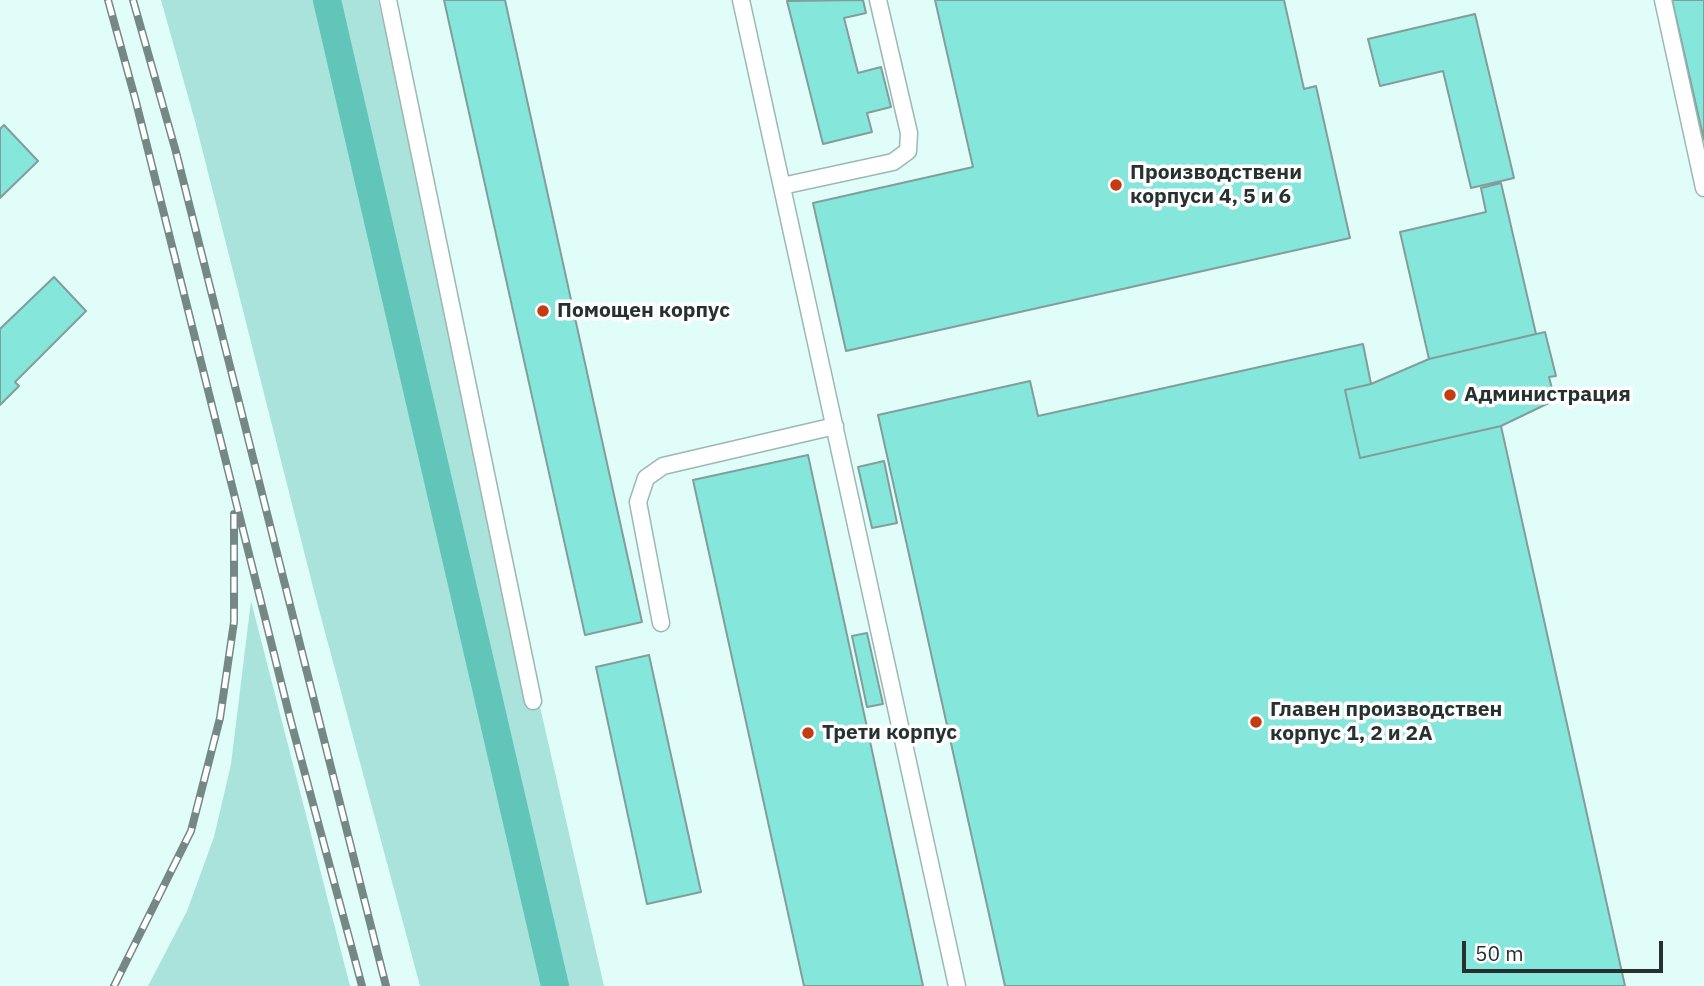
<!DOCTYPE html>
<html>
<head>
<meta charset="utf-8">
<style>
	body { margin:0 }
	#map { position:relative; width:1704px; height:986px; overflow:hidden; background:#e1fdf9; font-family:"IBM Plex Sans",sans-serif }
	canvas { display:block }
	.scale { position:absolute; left:1462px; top:941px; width:201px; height:32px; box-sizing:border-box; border:4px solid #273230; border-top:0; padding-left:9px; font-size:21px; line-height:24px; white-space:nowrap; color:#273230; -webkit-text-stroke:5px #fff; paint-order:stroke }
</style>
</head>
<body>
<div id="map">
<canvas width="1704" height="986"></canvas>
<div class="scale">50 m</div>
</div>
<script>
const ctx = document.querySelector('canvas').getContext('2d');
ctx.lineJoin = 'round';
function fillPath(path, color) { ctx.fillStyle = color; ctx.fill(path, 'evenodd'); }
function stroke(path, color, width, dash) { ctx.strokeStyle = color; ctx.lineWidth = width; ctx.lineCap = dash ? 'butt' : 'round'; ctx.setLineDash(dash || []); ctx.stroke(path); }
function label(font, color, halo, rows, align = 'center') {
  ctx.font = font + ' "IBM Plex Sans",sans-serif'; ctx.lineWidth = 7; ctx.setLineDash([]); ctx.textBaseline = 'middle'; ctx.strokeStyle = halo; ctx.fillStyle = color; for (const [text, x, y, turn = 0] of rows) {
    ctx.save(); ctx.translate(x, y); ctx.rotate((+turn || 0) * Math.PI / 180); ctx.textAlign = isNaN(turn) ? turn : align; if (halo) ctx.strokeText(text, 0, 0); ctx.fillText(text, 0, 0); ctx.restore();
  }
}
fillPath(new Path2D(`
	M161 0H378L604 986H420L315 595 196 125Z
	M251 601 350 986H148L187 911 214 837 231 764Z`), '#aae3db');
stroke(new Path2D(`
	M327 0 555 986`), '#62c5ba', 28);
const building = new Path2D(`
	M444 0H505L642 622 585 635Z
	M863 0 866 13 844 18 858 73 881 67 891 107 867 113 872 132 823 144 787 1Z
	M935 0H1284L1304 89 1316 86 1350 238 846 351 813 203 973 167Z
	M1672 0H1704V140Z
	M1475 14 1514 178 1471 188 1443 71 1380 86 1368 39Z
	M4 125 38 161 0 198V129Z
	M1501 183 1536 334 1429 359 1400 232 1486 212 1481 188Z
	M54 277 86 311 15 382 19 386 0 405V329Z
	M1545 332 1556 376 1549 377 1555 400 1501 426 1360 458 1345 390 1371 384 1429 359Z
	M1363 344 1371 384 1345 390 1360 458 1501 426 1625 986H1005L878 415 1030 381 1038 416Z
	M808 455 923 986H804L693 480Z
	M884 461 897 523 872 528 858 467Z
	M867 633 883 704 867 707 852 636Z
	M649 655 701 892 647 904 596 667Z`);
fillPath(building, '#85e7dc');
stroke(building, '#839e9a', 2);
const lane = new Path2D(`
	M388 0 533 701
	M741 0 957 986
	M1663 0 1704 188
	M782 186 893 162 908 151 909 133 878 0
	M661 623 638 502 646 478 663 466 835 426`);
stroke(lane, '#9cb8b4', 19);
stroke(lane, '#fff', 16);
const rail = new Path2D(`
	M108 0 135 98 290 718 362 986
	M133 0 176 152 386 986
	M114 986 191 831 220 718 234 622V514`);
stroke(rail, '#768885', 8);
stroke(rail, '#fff', 5, [16]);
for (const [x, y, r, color] of [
	[1116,185,7,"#c53c12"],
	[543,311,7,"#c53c12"],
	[1450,395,7,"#c53c12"],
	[1256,722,7,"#c53c12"],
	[808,733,7,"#c53c12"]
]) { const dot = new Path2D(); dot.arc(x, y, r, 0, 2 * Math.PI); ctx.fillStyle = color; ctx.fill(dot); stroke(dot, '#fff', 2.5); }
label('bold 21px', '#273230', '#fff', [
	["Производствени",1130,173],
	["корпуси 4, 5 и 6",1130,197],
	["Помощен корпус",557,311],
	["Администрация",1464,395],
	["Главен производствен",1270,710],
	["корпус 1, 2 и 2А",1270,734],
	["Трети корпус",822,733]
], 'left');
</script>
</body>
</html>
